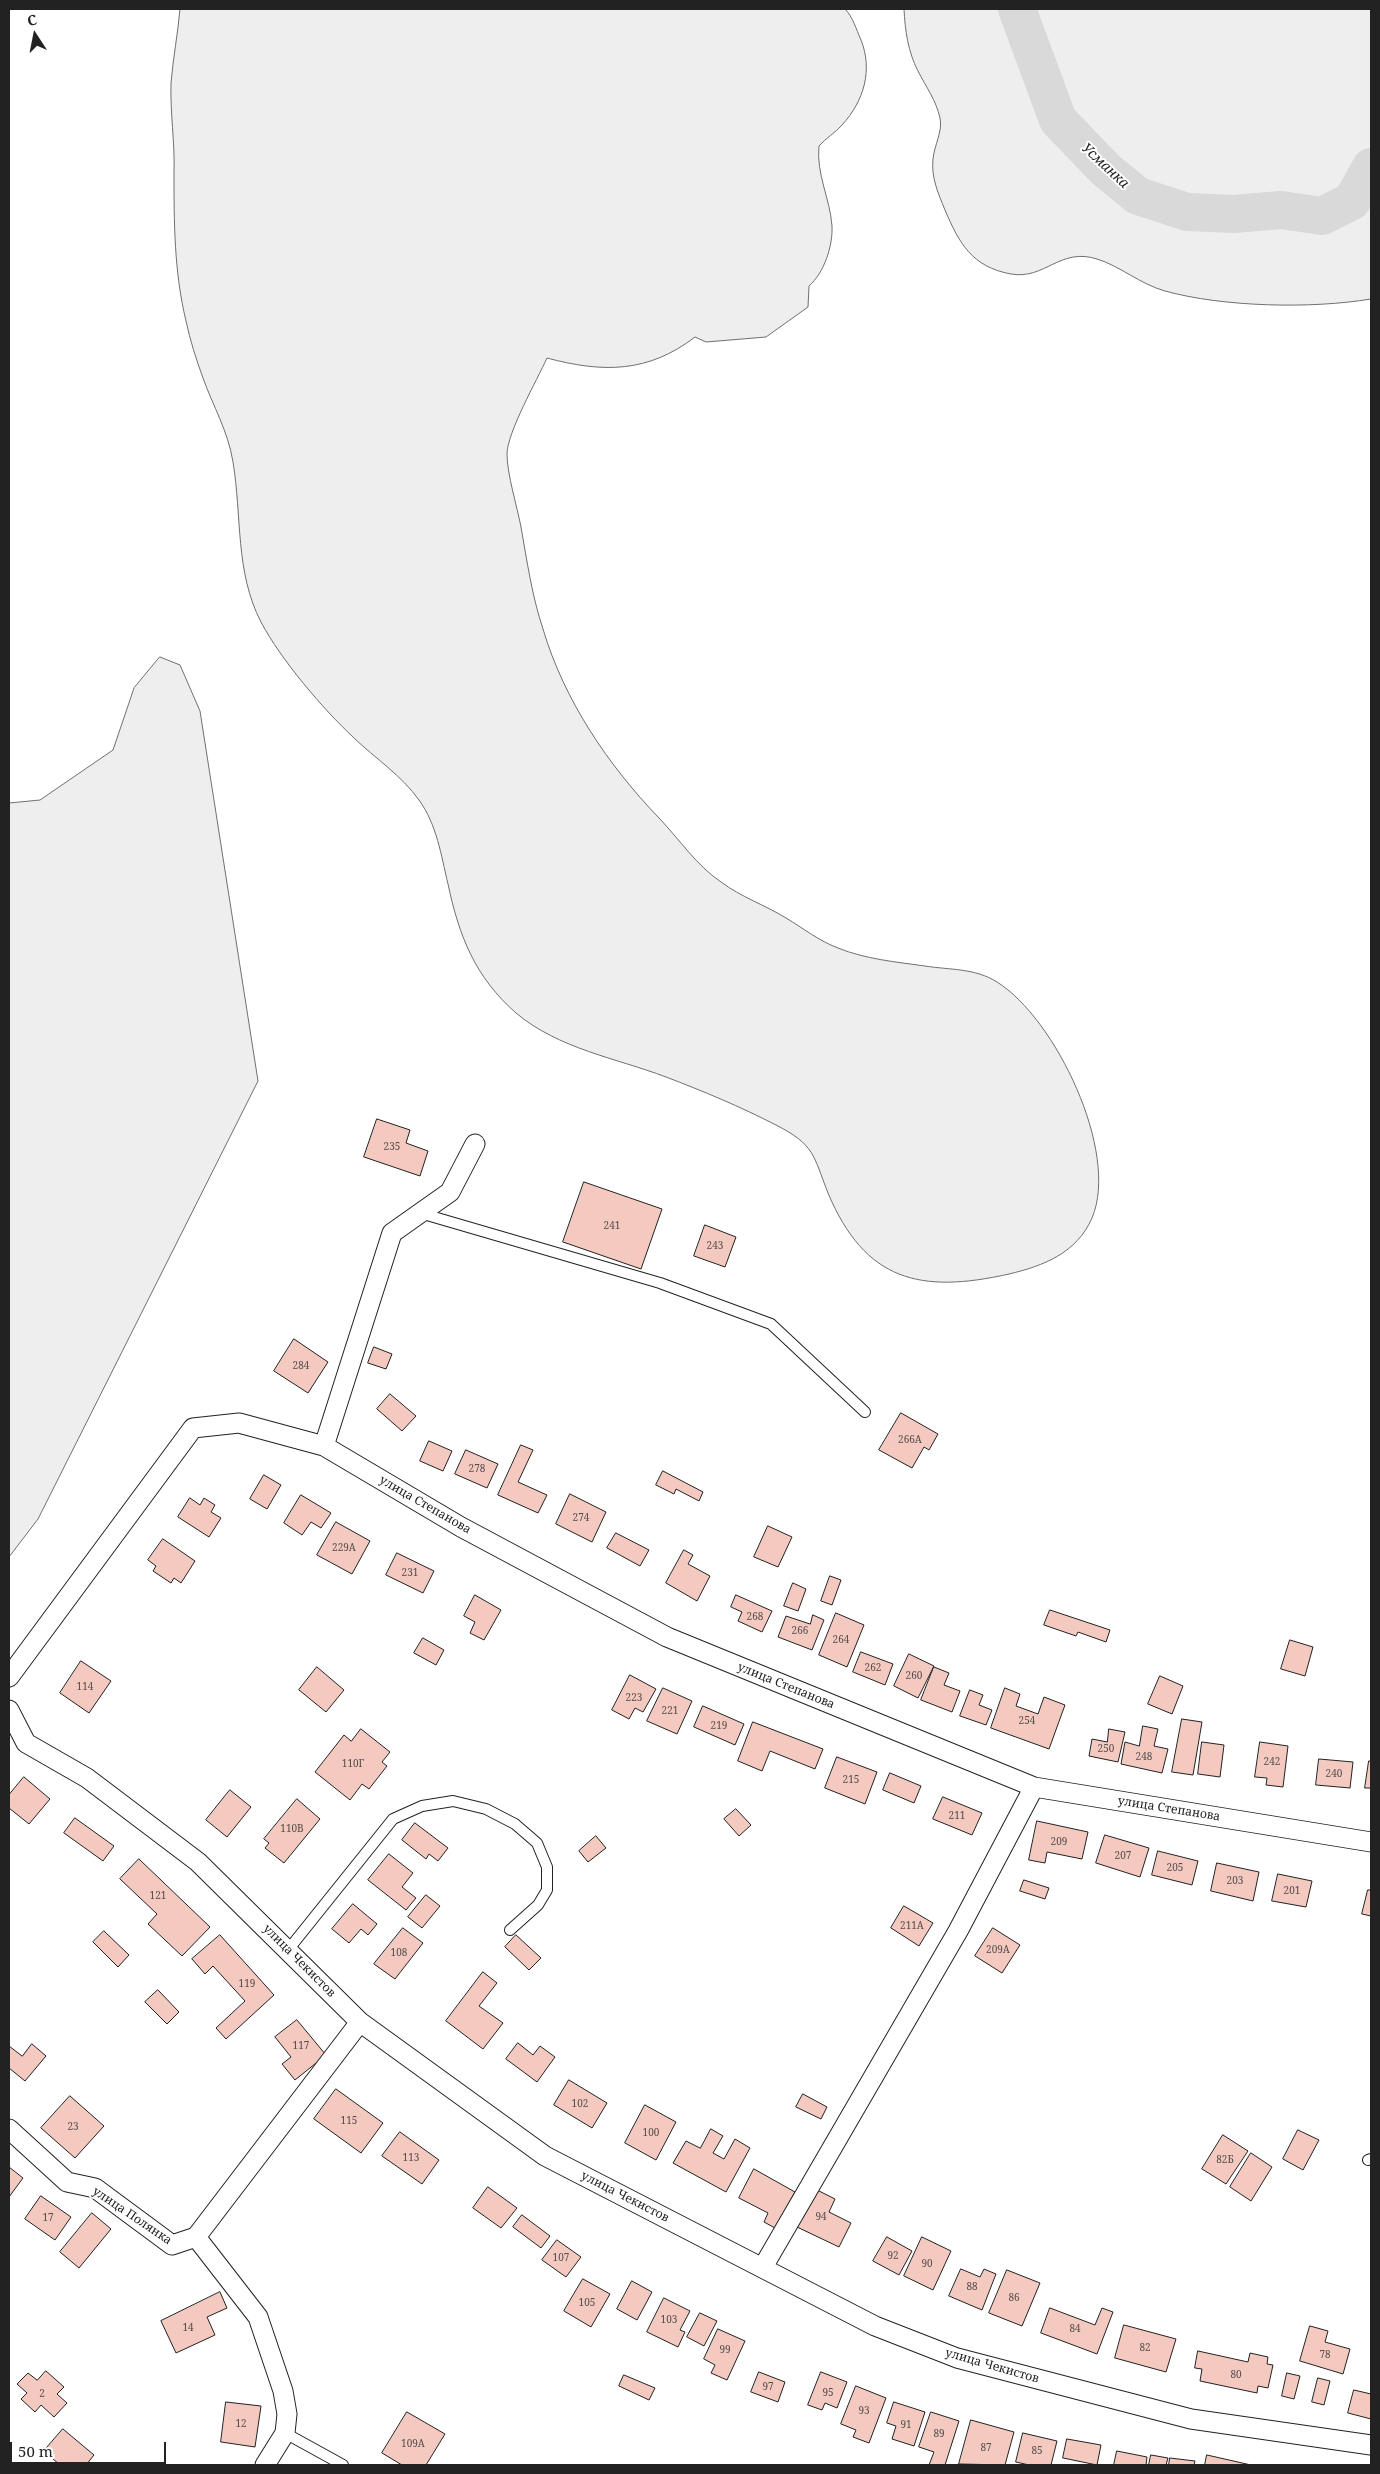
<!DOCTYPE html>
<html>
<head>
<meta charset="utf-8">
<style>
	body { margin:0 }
	#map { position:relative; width:1380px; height:2474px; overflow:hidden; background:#fff; font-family:"Noto Serif",serif }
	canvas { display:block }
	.frame { position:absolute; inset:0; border:10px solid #222; pointer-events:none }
	.north { position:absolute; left:10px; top:10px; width:50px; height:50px; -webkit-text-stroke:4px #fff; paint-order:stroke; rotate:349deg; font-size:14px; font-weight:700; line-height:20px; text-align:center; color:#222 }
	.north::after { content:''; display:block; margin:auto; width:18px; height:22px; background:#222; clip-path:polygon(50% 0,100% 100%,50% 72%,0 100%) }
	.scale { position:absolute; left:10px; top:2442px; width:156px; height:22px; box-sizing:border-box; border:2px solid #222; border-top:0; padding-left:6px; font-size:15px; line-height:18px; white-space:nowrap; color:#222; -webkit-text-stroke:4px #fff; paint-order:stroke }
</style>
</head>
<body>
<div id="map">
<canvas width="1380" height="2474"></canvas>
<div class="frame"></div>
<div class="north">С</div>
<div class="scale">50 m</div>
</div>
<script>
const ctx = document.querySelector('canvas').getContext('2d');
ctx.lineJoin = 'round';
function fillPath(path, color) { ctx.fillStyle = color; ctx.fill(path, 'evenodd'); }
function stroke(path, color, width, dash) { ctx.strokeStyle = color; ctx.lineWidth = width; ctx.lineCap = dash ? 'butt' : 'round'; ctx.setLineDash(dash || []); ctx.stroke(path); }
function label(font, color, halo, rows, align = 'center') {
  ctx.font = font + ' "Noto Serif",serif'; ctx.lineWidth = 4; ctx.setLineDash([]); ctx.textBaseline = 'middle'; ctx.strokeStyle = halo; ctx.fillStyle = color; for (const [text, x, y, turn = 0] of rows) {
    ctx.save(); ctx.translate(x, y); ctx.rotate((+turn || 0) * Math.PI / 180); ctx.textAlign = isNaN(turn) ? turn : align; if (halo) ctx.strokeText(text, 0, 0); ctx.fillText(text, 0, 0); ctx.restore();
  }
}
const green = new Path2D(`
	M180 9H845C853 17 856 29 861 40 873 70 864 101 842 125 835 133 826 138 819 146 816 174 830 198 832 226 833 246 824 273 809 286L808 307 766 337 706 342 695 337C648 373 603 373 547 358 537 380 507 433 507 454 507 474 517 506 521 527 527 561 532 596 543 629 564 700 608 765 659 818 680 840 696 865 721 882 741 897 765 905 786 918 803 928 819 941 838 948 865 959 896 962 925 966 950 970 975 968 997 982 1055 1018 1120 1152 1092 1218 1077 1253 1043 1266 1009 1274 920 1294 865 1281 828 1193 813 1155 815 1145 776 1125 741 1107 703 1091 666 1077 616 1058 559 1049 516 1013 475 977 459 936 448 884 441 855 437 825 419 800 402 776 375 758 354 738 323 709 281 660 261 622 235 572 242 516 233 462 228 431 213 406 203 378 196 359 190 340 186 321 174 271 174 222 174 172 175 143 170 112 171 83 173 58 178 33 180 9Z
	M904 9H1371V299C1311 309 1223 307 1165 291 1140 284 1120 266 1097 259 1060 247 1045 280 1011 274 972 267 959 243 945 210 938 193 931 177 933 159 934 146 943 131 940 118 936 100 926 87 918 71 908 52 905 30 904 9Z
	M160 657 180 665 200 711 258 1081 38 1519 9 1557V803L40 800 113 750 134 688Z`);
fillPath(green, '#eee');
stroke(green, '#6f6f6f', 1);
stroke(new Path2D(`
	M1017 9 1058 120 1106 170 1138 196 1187 212 1234 214 1281 210 1322 216 1352 201 1371 167`), '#d9d9d9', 38);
const building = new Path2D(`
	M377 1119 410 1130 406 1143 428 1151 420 1176 364 1157Z
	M584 1182 662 1209 641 1269 563 1242Z
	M705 1225 736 1237 725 1267 694 1256Z
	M294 1339 328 1362 308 1393 274 1371Z
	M374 1347 392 1354 386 1369 368 1363Z
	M390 1394 416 1416 402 1431 377 1409Z
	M901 1413 938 1434 929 1450 924 1447 912 1468 879 1450Z
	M429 1441 452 1451 443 1471 420 1461Z
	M521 1445 533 1450 518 1482 547 1495 538 1513 498 1495Z
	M466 1450 498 1464 487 1488 455 1474Z
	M663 1471 703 1492 699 1501 676 1489 674 1494 656 1485Z
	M264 1475 281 1485 267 1509 250 1499Z
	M570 1494 606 1512 592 1542 556 1524Z
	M301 1495 331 1513 321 1528 311 1522 302 1535 284 1523Z
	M190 1498 200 1505 204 1498 215 1505 211 1512 221 1518 209 1537 178 1517Z
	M336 1522 370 1541 352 1574 317 1555Z
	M768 1526 792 1537 778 1567 754 1557Z
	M616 1533 649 1550 640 1566 607 1548Z
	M163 1539 195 1561 181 1583 174 1578 171 1583 153 1571 156 1566 148 1560Z
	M684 1550 693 1555 688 1564 710 1576 697 1601 666 1583Z
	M397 1553 434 1571 423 1593 386 1575Z
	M830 1576 841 1580 832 1605 821 1601Z
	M793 1583 806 1589 798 1611 784 1606Z
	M475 1595 501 1610 484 1640 470 1633 475 1622 464 1616Z
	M736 1595 772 1611 762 1632 738 1621 742 1612 731 1607Z
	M1050 1610 1110 1630 1106 1642 1078 1632 1076 1636 1044 1625Z
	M836 1613 864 1625 847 1667 819 1655Z
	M813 1615 824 1620 812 1650 778 1637 786 1616 810 1624Z
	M423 1638 444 1650 436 1665 414 1653Z
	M1290 1640 1313 1647 1305 1676 1281 1669Z
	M861 1652 893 1664 885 1685 853 1672Z
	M909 1654 934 1666 918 1698 894 1686Z
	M81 1661 111 1681 89 1713 60 1693Z
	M317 1667 344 1690 326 1712 299 1690Z
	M934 1667 949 1673 944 1685 960 1691 952 1712 921 1700Z
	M630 1675 656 1689 643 1712 635 1708 629 1719 612 1710Z
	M1160 1676 1183 1686 1172 1714 1148 1704Z
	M663 1688 692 1701 677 1734 647 1721Z
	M1005 1688 1020 1694 1016 1706 1038 1714 1044 1697 1065 1705 1049 1749 991 1728Z
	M970 1690 983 1695 979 1705 992 1710 986 1725 960 1716Z
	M703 1706 744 1724 735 1745 694 1727Z
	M1182 1719 1202 1722 1193 1775 1172 1772Z
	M753 1722 823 1749 815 1769 770 1751 762 1771 738 1761Z
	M1143 1726 1158 1729 1154 1746 1168 1749 1162 1773 1121 1764 1125 1742 1139 1746Z
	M361 1729 390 1752 382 1762 387 1766 369 1789 362 1784 350 1800 315 1772 344 1735 351 1741Z
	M1109 1729 1125 1732 1118 1762 1089 1756 1092 1739 1107 1742Z
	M1202 1742 1224 1745 1220 1777 1198 1774Z
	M1260 1742 1288 1746 1283 1787 1266 1785 1267 1778 1255 1777Z
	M837 1757 877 1772 865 1804 825 1788Z
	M1319 1759 1353 1762 1350 1788 1316 1785Z
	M1369 1761H1371V1788H1365Z
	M890 1773 921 1786 914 1803 883 1790Z
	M24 1777 50 1799 29 1824 9 1808V1795Z
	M230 1790 251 1807 227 1837 206 1820Z
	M943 1797 982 1813 972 1835 933 1819Z
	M297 1799 320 1819 284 1863 265 1848 269 1843 264 1839Z
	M736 1809 751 1825 739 1836 724 1819Z
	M75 1818 114 1846 103 1861 64 1833Z
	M1037 1821 1088 1832 1082 1859 1047 1852 1045 1863 1029 1860Z
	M415 1823 448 1848 438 1861 429 1854 426 1859 402 1840Z
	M1105 1835 1149 1848 1140 1877 1096 1863Z
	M596 1836 606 1848 588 1862 579 1851Z
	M1158 1851 1198 1861 1192 1885 1152 1875Z
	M389 1854 413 1873 402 1887 416 1898 406 1910 368 1880Z
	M139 1859 210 1927 182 1956 148 1924 157 1914 120 1879Z
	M1217 1863 1259 1872 1253 1901 1211 1891Z
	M1278 1874 1312 1881 1306 1907 1272 1901Z
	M1024 1880 1049 1888 1045 1899 1020 1891Z
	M1368 1890H1371V1916L1362 1914Z
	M426 1895 440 1906 422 1928 408 1917Z
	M353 1904 377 1924 368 1935 361 1929 349 1943 332 1929Z
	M904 1906 933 1923 919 1946 891 1928Z
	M403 1928 423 1943 395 1979 374 1964Z
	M993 1928 1020 1945 1002 1973 975 1956Z
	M104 1931 129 1955 118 1967 93 1942Z
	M220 1935 274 1995 226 2039 216 2028 245 2001 213 1966 205 1974 192 1959Z
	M516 1935 541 1958 529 1970 505 1947Z
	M483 1972 497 1983 479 2006 503 2023 483 2049 446 2021Z
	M158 1990 179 2012 167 2024 145 2002Z
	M297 2020 326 2055 295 2080 282 2064 291 2057 275 2037Z
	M518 2043 533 2055 540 2046 555 2057 537 2082 506 2059Z
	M32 2044 46 2056 25 2081 9 2068V2046L22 2056Z
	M569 2080 607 2103 592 2128 554 2105Z
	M336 2089 383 2123 361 2153 314 2119Z
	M803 2094 827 2107 821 2119 796 2107Z
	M70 2096 104 2126 75 2158 41 2128Z
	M645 2105 676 2122 656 2160 625 2143Z
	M711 2129 723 2136 713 2153 724 2159 735 2139 750 2148 726 2192 673 2163 686 2141 700 2148Z
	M1298 2130 1319 2140 1303 2170 1283 2159Z
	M400 2132 439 2160 422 2184 382 2156Z
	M1223 2135 1248 2151 1226 2184 1202 2169Z
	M1251 2153 1272 2167 1251 2201 1230 2187Z
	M9 2167 23 2178 9 2197Z
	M754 2169 795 2192 775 2228 764 2222 768 2213 739 2198Z
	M488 2187 517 2208 501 2228 473 2208Z
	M815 2189 835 2199 829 2212 851 2223 839 2247 797 2227Z
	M41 2196 71 2217 55 2240 25 2219Z
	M92 2213 111 2229 79 2268 60 2252Z
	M522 2215 550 2236 541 2248 513 2227Z
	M887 2237 912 2251 899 2275 873 2261Z
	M922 2237 951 2251 933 2290 904 2276Z
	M557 2240 581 2257 566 2277 542 2260Z
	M961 2269 980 2277 984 2269 996 2274 982 2310 949 2296Z
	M1007 2270 1040 2283 1022 2326 989 2313Z
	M583 2279 610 2294 591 2327 564 2311Z
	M632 2281 652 2292 637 2320 617 2309Z
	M220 2292 227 2308 207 2317 215 2335 176 2353 161 2321Z
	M664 2298 690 2311 680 2330 685 2332 678 2347 647 2332Z
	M1050 2308 1095 2325 1102 2308 1113 2312 1097 2354 1041 2333Z
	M700 2313 717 2321 704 2346 687 2337Z
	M1124 2325 1176 2339 1166 2372 1115 2358Z
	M1310 2326 1328 2331 1325 2342 1350 2349 1343 2374 1300 2361Z
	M718 2329 745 2341 727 2380 711 2373 715 2365 704 2359Z
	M1198 2351 1248 2362 1250 2353 1268 2357 1267 2364 1273 2365 1268 2388 1258 2386 1257 2393 1200 2381 1202 2369 1195 2368Z
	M46 2371 64 2387 57 2394 67 2403 54 2417 41 2405 35 2412 21 2399 27 2393 17 2384 28 2373 37 2380Z
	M759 2372 785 2382 778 2402 751 2392Z
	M821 2372 847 2382 837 2408 825 2403 822 2410 808 2405Z
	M1287 2373 1300 2376 1294 2399 1282 2396Z
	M624 2375 655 2388 649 2400 619 2386Z
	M1318 2378 1330 2381 1324 2405 1312 2402Z
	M856 2386 886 2398 869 2443 853 2437 856 2430 841 2424Z
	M1354 2390 1371 2394V2419L1348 2413Z
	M226 2402 261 2406 255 2447 221 2442Z
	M894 2402 925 2412 914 2446 892 2439 896 2426 887 2423Z
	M407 2412 445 2434 426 2465H402L382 2453Z
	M931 2412 959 2421 945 2465H929L934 2452 919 2447Z
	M971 2420 1014 2432 1005 2465 959 2464Z
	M63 2429 94 2455 86 2465H60L44 2451Z
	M1023 2433 1057 2441 1051 2465H1029L1016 2462Z
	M1067 2439 1101 2445 1097 2465 1063 2458Z
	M1117 2451 1147 2457 1146 2465H1114Z
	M1151 2455 1168 2458 1166 2465H1149Z
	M1207 2455 1251 2465H1205Z
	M1170 2458 1195 2461 1194 2465H1169Z`);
fillPath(building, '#f3c9c0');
stroke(building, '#222', 1);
const service = new Path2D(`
	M420 1213 660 1283 771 1324 865 1412
	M288 1950 393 1819 422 1806 453 1801 486 1809 515 1824 537 1843 547 1867V1890L538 1905 510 1930
	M1368 2160 1371 2159
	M285 2433 343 2465`);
const minor = new Path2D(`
	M324 1446 392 1233 450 1192 475 1144
	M9 1677 193 1428 239 1423 324 1446 461 1527 667 1637 1034 1787 1371 1842
	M9 1710 26 1743 87 1778 198 1862 360 2022 545 2156 875 2326 957 2358 1191 2419 1371 2445
	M9 2129 67 2182 95 2188 172 2245 196 2237 258 2317 283 2391 287 2414 285 2433 265 2465
	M196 2237 360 2022
	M763 2267 958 1931 1034 1787`);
stroke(service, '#222', 12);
stroke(minor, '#222', 21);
stroke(service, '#fff', 10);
stroke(minor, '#fff', 19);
label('10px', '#564c4a', null, [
	["235",392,1147],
	["241",612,1226],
	["243",715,1246],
	["284",301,1366],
	["266А",910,1440],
	["278",477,1469],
	["274",581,1518],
	["229А",344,1548],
	["231",410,1573],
	["268",755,1617],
	["266",800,1631],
	["264",841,1640],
	["262",873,1668],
	["260",914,1676],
	["114",85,1687],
	["223",634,1698],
	["221",670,1711],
	["254",1027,1721],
	["219",719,1726],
	["250",1106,1749],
	["248",1144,1757],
	["242",1272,1762],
	["110Г",353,1764],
	["240",1334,1774],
	["215",851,1780],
	["211",957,1816],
	["110В",292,1829],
	["209",1059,1842],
	["207",1123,1856],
	["205",1175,1868],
	["203",1235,1881],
	["201",1292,1891],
	["121",158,1896],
	["211А",912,1926],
	["209А",998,1950],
	["108",399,1953],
	["119",247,1984],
	["117",301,2046],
	["102",580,2104],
	["115",349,2121],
	["23",73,2127],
	["100",651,2133],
	["113",411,2158],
	["82Б",1225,2160],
	["94",821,2217],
	["17",48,2218],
	["92",893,2256],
	["107",561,2258],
	["90",927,2264],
	["88",972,2287],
	["86",1014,2298],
	["105",587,2303],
	["103",669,2320],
	["14",188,2328],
	["84",1075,2329],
	["82",1145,2348],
	["99",725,2350],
	["78",1325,2355],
	["80",1236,2375],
	["97",768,2387],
	["95",828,2393],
	["2",42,2394],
	["93",864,2411],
	["12",241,2424],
	["91",906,2425],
	["89",939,2434],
	["109А",413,2444],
	["87",986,2448],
	["85",1037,2451]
]);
label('12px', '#222', '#fff', [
	["улица Степанова",425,1505,30],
	["улица Степанова",786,1686,22],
	["улица Степанова",1169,1809,9],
	["улица Чекистов",299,1961,45],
	["улица Чекистов",625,2197,27],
	["улица Полянка",132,2216,34],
	["улица Чекистов",992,2366,16]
]);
label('italic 14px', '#222', '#fff', [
	["Усманка",1105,166,43]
]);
</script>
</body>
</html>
